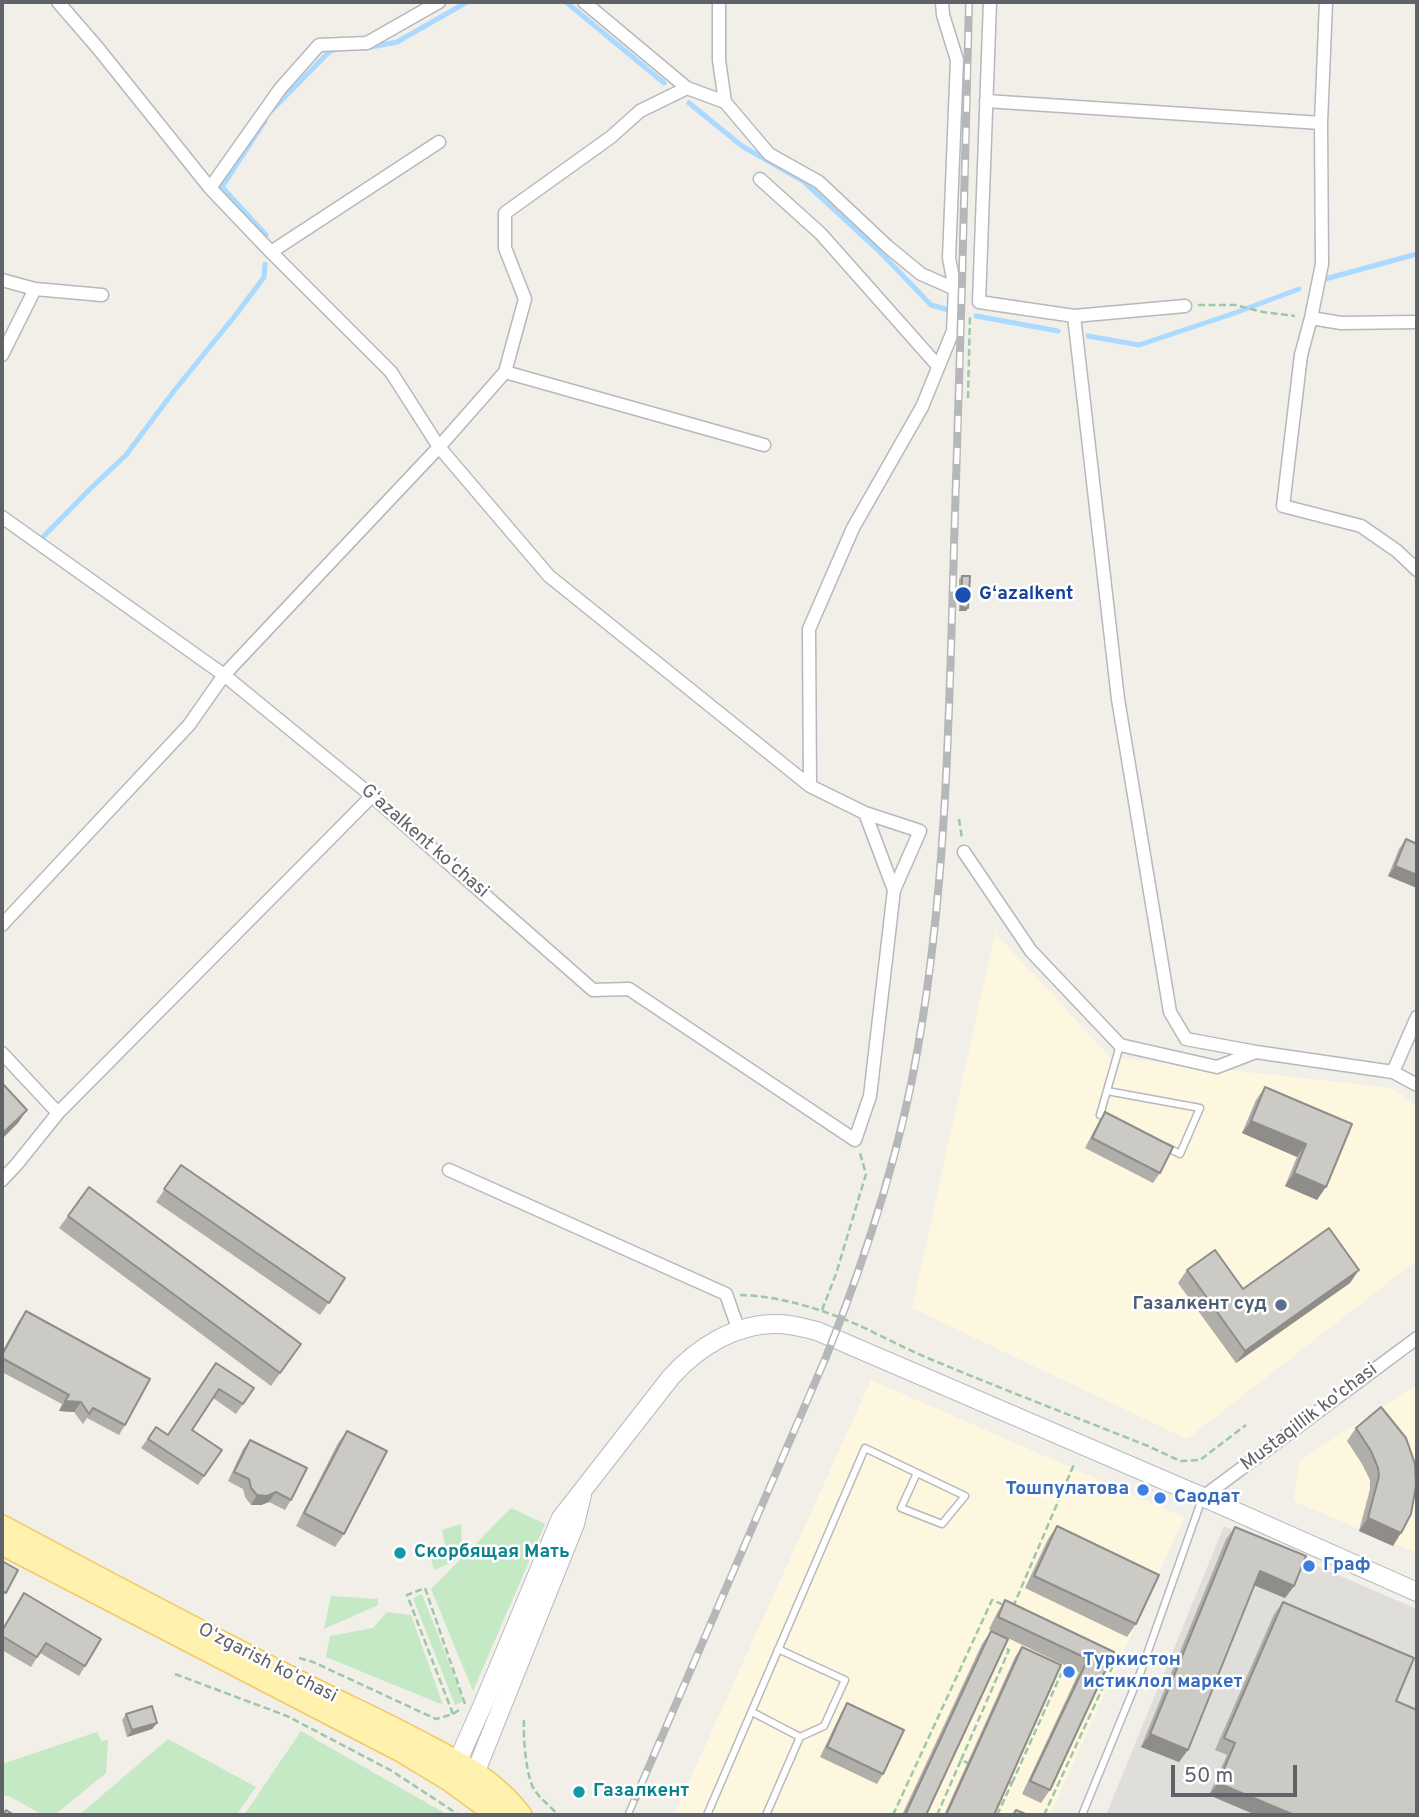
<!DOCTYPE html>
<html>
<head>
<meta charset="utf-8">
<style>
	body { margin:0 }
	#map { position:relative; width:1419px; height:1817px; overflow:hidden; background:#f1efe8; font-family:Overpass,sans-serif }
	canvas { display:block }
	.frame { position:absolute; inset:0; border:4px solid #5f6368; pointer-events:none }
	.scale { position:absolute; left:1171px; top:1765px; width:126px; height:32px; box-sizing:border-box; border:4px solid #5f6368; border-top:0; padding-left:9px; font-size:21px; line-height:24px; white-space:nowrap; color:#5f6368; -webkit-text-stroke:5px #fff; paint-order:stroke }
</style>
</head>
<body>
<div id="map">
<canvas width="1419" height="1817"></canvas>
<div class="frame"></div>
<div class="scale">50 m</div>
</div>
<script>
const ctx = document.querySelector('canvas').getContext('2d');
ctx.lineJoin = 'round';
function fillPath(path, color) { ctx.fillStyle = color; ctx.fill(path, 'evenodd'); }
function stroke(path, color, width, dash) { ctx.strokeStyle = color; ctx.lineWidth = width; ctx.lineCap = dash ? 'butt' : 'round'; ctx.setLineDash(dash || []); ctx.stroke(path); }
function label(font, color, halo, rows, align = 'center') {
  ctx.font = font + ' Overpass,sans-serif'; ctx.lineWidth = 5; ctx.setLineDash([]); ctx.textBaseline = 'middle'; ctx.strokeStyle = halo; ctx.fillStyle = color; for (const [text, x, y, turn = 0] of rows) {
    ctx.save(); ctx.translate(x, y); ctx.rotate((+turn || 0) * Math.PI / 180); ctx.textAlign = isNaN(turn) ? turn : align; if (halo) ctx.strokeText(text, 0, 0); ctx.fillText(text, 0, 0); ctx.restore();
  }
}
fillPath(new Path2D(`
	M995 933 1110 1057 1392 1088 1417 1107V1260L1187 1439 912 1308Z
	M871 1380 1184 1517 1050 1815H674Z
	M1417 1384V1553L1293 1501 1300 1461Z`), '#fef7e0');
fillPath(new Path2D(`
	M1224 1526 1417 1609V1815H1106Z`), '#e0deda');
fillPath(new Path2D(`
	M511 1508 545 1524 473 1691 431 1589Z
	M461 1524 462 1547 455 1561 434 1570 429 1552 445 1545 442 1530Z
	M422 1594 464 1701 455 1705 413 1598Z
	M331 1596 378 1599V1605L324 1629Z
	M387 1612 411 1615 443 1705 326 1657 330 1636 373 1628Z
	M301 1731 448 1815H244Z
	M97 1732 101 1741 108 1740 106 1773 56 1814H41L9 1796 2 1795V1764Z
	M168 1739 256 1787 236 1815H79Z`), '#c5e8c5');
stroke(new Path2D(`
	M566 2 664 83
	M366 48 397 42 467 2
	M689 103 742 146 803 181 881 253 931 305 949 310
	M272 110 330 51 335 50
	M265 121 222 187 266 235
	M1325 279 1417 254
	M976 316 1058 331
	M1088 336 1139 345 1232 314 1299 289
	M43 537 91 488 126 455 174 391 238 312 264 277 265 264`), '#aadaff', 5);
const lane = new Path2D(`
	M1107 1091 1200 1108 1180 1154 1166 1147
	M1109 1119 1100 1115 1120 1045
	M752 1712 800 1737
	M707 1815 865 1448 965 1496 942 1524 901 1508 917 1473
	M766 1815 800 1737 824 1726 845 1680 778 1649
	M1082 1815 1141 1671 1202 1499`);
const street = new Path2D(`
	M584 2 687 88 725 102
	M719 2V60L725 102 769 154 819 182 887 246 921 274 955 289 953 331 922 407 853 528 809 629 810 786
	M942 2 943 15 957 60 949 258 955 289
	M990 2 979 302 1074 316 1185 306
	M1326 2 1321 123 1322 264 1311 318 1301 355 1283 506 1361 526 1397 551 1417 570
	M986 101 1321 123
	M760 179 821 234 938 366
	M210 188 280 89 319 45 367 43 439 2
	M271 252 439 142
	M2 280 35 289 102 295
	M1074 316 1118 699 1170 1012 1186 1039 1256 1052
	M1311 318 1341 323 1417 322
	M2 355 35 289
	M505 372 764 445
	M2 517 224 675 372 796 593 990 629 989 855 1140 870 1096 894 890 920 831 865 813 810 786 549 576 439 447 391 372 271 252 210 188 97 47 58 2
	M865 813 894 890
	M964 852 1031 951 1120 1045 1217 1067 1256 1052 1393 1072 1417 1085
	M2 925 189 725 224 675 439 447 505 372 525 299 505 248V213L611 137 640 111 687 88
	M2 1053 58 1113
	M1393 1072 1417 1017
	M449 1170 726 1294 739 1331
	M2 1180 17 1164 58 1113 372 796
	M1203 1497 1417 1338`);
const secondary = new Path2D(`
	M452 1774 484 1702 561 1518 671 1377C698 1347 736 1323 778 1324 791 1324 804 1328 817 1331L1203 1497 1417 1592
	M470 1786 575 1524 582 1495`);
const primary = new Path2D(`
	M2 1526C97 1577 193 1628 290 1677 334 1700 380 1720 424 1744 462 1764 494 1780 521 1815
	M2 1544 401 1751 449 1780 497 1815`);
stroke(lane, '#b5b8bc', 9);
stroke(street, '#b5b8bc', 15);
stroke(secondary, '#b6babf', 20);
stroke(primary, '#f2c960', 24);
stroke(new Path2D(`
	M1198 305H1235L1263 312 1295 316
	M968 398 970 315
	M959 819 962 839
	M740 1295C779 1296 822 1309 858 1325 882 1336 906 1349 930 1359 1002 1389 1075 1417 1148 1446L1180 1461 1200 1460 1246 1425
	M822 1310 836 1274 866 1174 860 1153
	M1013 1607 1075 1462
	M299 1658 313 1662 436 1719 453 1714 462 1708
	M1116 1659 1131 1666
	M175 1674 287 1716 392 1771 459 1815
	M453 1714 407 1595 425 1588 465 1704
	M524 1720C523 1737 526 1778 535 1791 542 1800 551 1807 558 1815
	M961 1760 1009 1650 1002 1648
	M1012 1783 1062 1672
	M893 1815 992 1600 1006 1606
	M937 1815 961 1760 970 1764
	M997 1815 1012 1783 1008 1782
	M1044 1815 1116 1659 1110 1656`), '#9cc7a9', 2.5, [7, 3.5]);
stroke(lane, '#fff', 6);
stroke(street, '#fff', 12);
stroke(secondary, '#fff', 18);
stroke(primary, '#fff2af', 21);
const rail = new Path2D(`
	M628 1815 826 1357C866 1257 900 1154 918 1047 947 882 949 713 954 546 960 365 965 183 969 2`);
stroke(rail, '#b6b7b8', 8);
stroke(rail, '#fff', 5, [16]);
fillPath(new Path2D(`
	M962 576 968 608 966 611H959V579Z
	M1406 839 1417 844V888L1388 876 1399 849Z
	M1265 1087 1352 1124 1317 1200 1285 1186 1297 1157 1242 1133 1256 1100Z
	M1105 1112 1160 1173 1153 1183 1085 1148 1099 1121Z
	M181 1165 345 1278 320 1315 156 1202Z
	M89 1187 301 1344 271 1386 59 1228Z
	M1187 1270 1243 1289 1350 1283 1236 1363 1178 1283Z
	M26 1311 125 1425 119 1435 87 1418 83 1424 74 1412 59 1411 62 1404 2 1372V1352L19 1321Z
	M216 1363 254 1388 236 1414 213 1398 192 1430 222 1450 198 1485 141 1448 156 1427 168 1435Z
	M1381 1407 1393 1546 1359 1531 1370 1489V1480L1362 1464 1347 1441 1356 1428Z
	M347 1431 344 1534 335 1547 296 1526 338 1443Z
	M250 1440 291 1500 285 1510 269 1502 261 1505H251L245 1497 243 1489 228 1481 243 1449Z
	M1057 1526 1136 1624 1127 1637 1025 1588 1048 1539Z
	M1235 1527 1294 1586 1285 1598 1255 1585 1179 1762 1141 1747 1226 1539Z
	M24 1593 85 1666 79 1676 40 1653 31 1667 2 1650V1629Z
	M1005 1600 1114 1652 1050 1790 1041 1803 1022 1794 1079 1672 989 1629 997 1613Z
	M1283 1602 1396 1701 1417 1815H1256L1209 1795 1227 1755 1215 1750 1274 1614Z
	M991 1631 926 1815H902L982 1644Z
	M1022 1647 994 1815H944L1015 1657Z
	M847 1703 883 1774 877 1784 820 1757 841 1713Z
	M126 1714 157 1723 152 1729 127 1737 122 1720Z`), '#afaea9');
fillPath(new Path2D(`
	M961 607 968 608 966 611H959Z
	M1395 866 1417 875V888L1388 876Z
	M27 1110 18 1123 2 1139V1134Z
	M1251 1121 1306 1144 1297 1157 1242 1133Z
	M1294 1173 1326 1187 1317 1200 1285 1186Z
	M1359 1270 1350 1283 1236 1363 1245 1351Z
	M65 1401 81 1402 74 1412 59 1411Z
	M276 1492 269 1502 261 1505H251L257 1495Z
	M1368 1518 1401 1533 1393 1546 1359 1531Z
	M1260 1571 1294 1586 1285 1598 1251 1584Z
	M157 1723 152 1729 127 1737 132 1730Z
	M1150 1734 1188 1750 1179 1762 1141 1747Z
	M1218 1783 1294 1815H1256L1209 1795Z`), '#8f8d8a');
const building = new Path2D(`
	M962 576H970L968 608 961 607Z
	M1406 839 1417 844V875L1395 866Z
	M2 1083 27 1110 2 1134Z
	M1265 1087 1352 1124 1326 1187 1294 1173 1306 1144 1251 1121Z
	M1105 1112 1173 1147 1160 1173 1092 1138Z
	M181 1165 345 1278 329 1303 164 1189Z
	M89 1187 301 1344 280 1373 68 1216Z
	M1329 1228 1359 1270 1245 1351 1187 1270 1215 1250 1243 1289Z
	M26 1311 150 1379 125 1425 93 1408 89 1414 81 1402 65 1401 69 1395 2 1358V1355Z
	M216 1363 254 1388 243 1404 219 1389 192 1430 222 1450 204 1476 148 1439 156 1427 168 1435Z
	M1381 1407 1406 1438 1415 1464 1416 1486 1411 1514 1401 1533 1368 1518 1379 1476 1378 1468 1371 1451 1356 1428Z
	M347 1431 387 1451 344 1534 304 1513Z
	M250 1440 307 1468 291 1500 276 1492 267 1496 257 1495 251 1488 249 1479 234 1472Z
	M1057 1526 1159 1575 1136 1624 1034 1576Z
	M1235 1527 1306 1556 1294 1586 1260 1571 1188 1750 1150 1734Z
	M2 1561 18 1570 6 1593 2 1591Z
	M24 1593 101 1639 85 1666 46 1643 37 1657 2 1636V1631Z
	M1005 1600 1114 1652 1050 1790 1030 1781 1088 1659 998 1617Z
	M1283 1602 1414 1658 1396 1701 1417 1710V1815H1294L1218 1783 1235 1743 1224 1738Z
	M991 1631 1008 1639 926 1815H905Z
	M1022 1647 1061 1665 994 1815H946Z
	M847 1703 904 1730 883 1774 827 1747Z
	M152 1706 157 1723 132 1730 126 1714Z
	M6 1810 14 1815H3Z
	M1016 1810 1028 1815H1013Z`);
fillPath(building, '#cccac5');
stroke(building, '#8f8d8a', 2);
for (const [x, y, r, color] of [
	[963,595,9,"#1a4fb4"],
	[1281,1305,7,"#5c6f8a"],
	[1143,1490,7,"#3f7fe0"],
	[1160,1498,7,"#3f7fe0"],
	[400,1553,7,"#0f9aa8"],
	[1309,1566,7,"#3f7fe0"],
	[1069,1672,7,"#3f7fe0"],
	[579,1792,7,"#0f9aa8"]
]) { const dot = new Path2D(); dot.arc(x, y, r, 0, 2 * Math.PI); ctx.fillStyle = color; ctx.fill(dot); stroke(dot, '#fff', 2.5); }
label('bold 19px', '#164399', '#fff', [
	["Gʻazalkent",979,595]
], 'left');
label('19px', '#5f6368', '#fff', [
	["Gʻazalkent koʻchasi",424,842,41],
	["Mustaqillik ko'chasi",1310,1418,-37],
	["Oʻzgarish koʻchasi",267,1664,27]
]);
label('bold 19px', '#4e5e75', '#fff', [
	["Газалкент суд",1267,1305]
], 'right');
label('bold 19px', '#366cbe', '#fff', [
	["Тошпулатова",1129,1490,"right"],
	["Саодат",1174,1498],
	["Граф",1323,1566],
	["Туркистон",1083,1661],
	["истиклол маркет",1083,1683]
], 'left');
label('bold 19px', '#0d838f', '#fff', [
	["Скорбящая Мать",414,1553],
	["Газалкент",593,1792]
], 'left');
</script>
</body>
</html>
